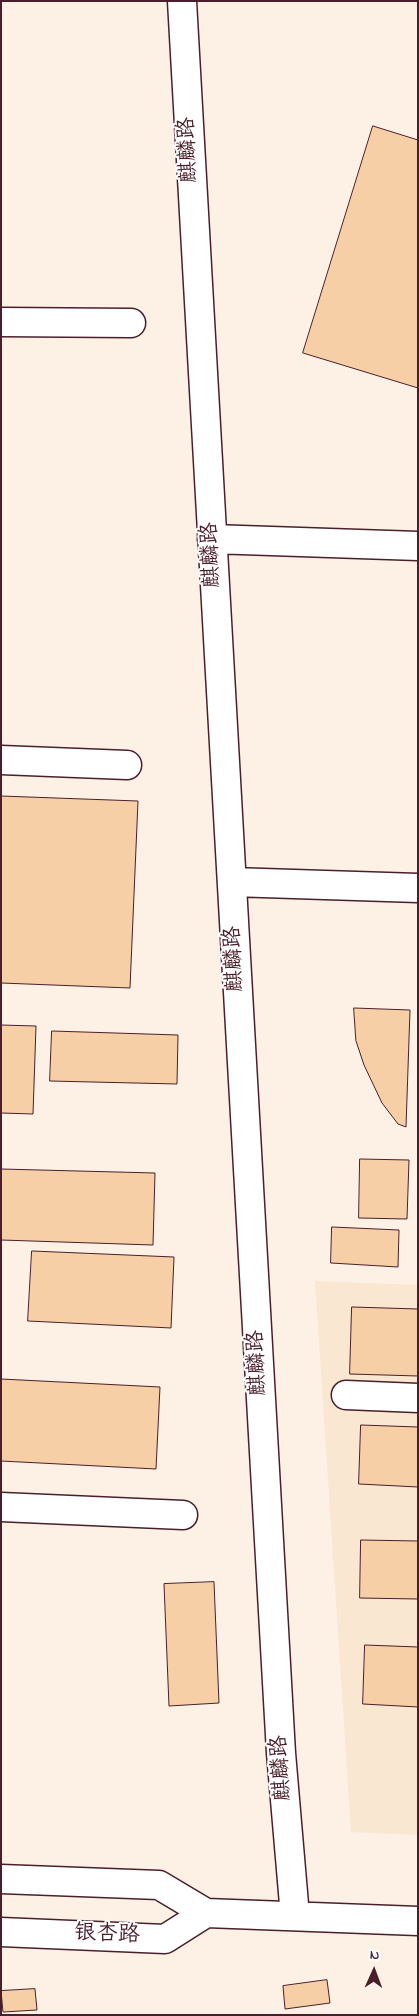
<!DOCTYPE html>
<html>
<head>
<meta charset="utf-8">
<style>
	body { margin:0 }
	#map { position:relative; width:419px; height:2016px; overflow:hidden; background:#fcf1e4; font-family:"Indie Flower",sans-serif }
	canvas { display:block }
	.frame { position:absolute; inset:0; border:2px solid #4a1f2b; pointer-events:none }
	.north { position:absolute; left:349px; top:1946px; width:50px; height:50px; -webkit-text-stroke:4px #fff; paint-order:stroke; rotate:2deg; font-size:14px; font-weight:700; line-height:20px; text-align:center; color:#4a1f2b }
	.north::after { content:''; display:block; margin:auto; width:18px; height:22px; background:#4a1f2b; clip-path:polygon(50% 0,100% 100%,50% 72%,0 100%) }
</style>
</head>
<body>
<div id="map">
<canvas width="419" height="2016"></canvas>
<div class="frame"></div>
<div class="north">N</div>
</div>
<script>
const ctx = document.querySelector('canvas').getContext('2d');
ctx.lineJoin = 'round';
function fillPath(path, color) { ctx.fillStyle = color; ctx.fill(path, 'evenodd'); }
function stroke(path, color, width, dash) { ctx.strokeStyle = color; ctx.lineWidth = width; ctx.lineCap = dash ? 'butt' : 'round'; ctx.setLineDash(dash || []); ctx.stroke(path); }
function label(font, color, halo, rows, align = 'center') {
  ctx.font = font + ' "Indie Flower","LXGW WenKai TC",sans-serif'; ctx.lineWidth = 4; ctx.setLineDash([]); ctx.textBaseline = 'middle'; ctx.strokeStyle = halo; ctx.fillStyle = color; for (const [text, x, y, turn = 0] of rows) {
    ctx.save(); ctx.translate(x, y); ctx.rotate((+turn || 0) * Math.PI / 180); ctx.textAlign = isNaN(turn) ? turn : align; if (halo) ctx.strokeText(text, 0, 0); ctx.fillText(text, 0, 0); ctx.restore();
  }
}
fillPath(new Path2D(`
	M315 1281 418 1285V1835L351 1832Z`), '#fae7d1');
const building = new Path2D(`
	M373 126 418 140V388L303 353Z
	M1 796 138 801 130 988 1 983Z
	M354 1008 410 1010 406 1127 398 1124 382 1103 364 1065 356 1041Z
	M1 1025 36 1026 33 1114 1 1113Z
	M52 1031 178 1035 177 1084 50 1081Z
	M360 1159 409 1160 407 1219 359 1218Z
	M1 1169 155 1173 153 1245 1 1240Z
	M332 1227 399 1230 398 1267 331 1263Z
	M32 1251 174 1257 171 1328 28 1321Z
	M352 1307 418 1309V1376L350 1374Z
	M1 1379 160 1387 156 1469 1 1461Z
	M361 1425 418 1427V1487L359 1484Z
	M361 1540 418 1541V1599L360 1598Z
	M214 1582 219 1703 169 1706 164 1584Z
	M365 1645 418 1647V1707L363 1704Z
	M327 1980 330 2003 285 2009 283 1986Z
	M35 1989 37 2010 3 2012 1 1991Z`);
fillPath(building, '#f6cfa6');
stroke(building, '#4a1f2b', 1);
const minor = new Path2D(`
	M182 1 281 1753 295 1916
	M1 322 131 323
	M212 539 418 546
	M1 760 127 765
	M232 882 418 888
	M346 1395 418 1398
	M1 1507 183 1515
	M1 1879 159 1885 206 1913 418 1921
	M1 1932 165 1939 206 1913`);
stroke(minor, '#4a1f2b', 31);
stroke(minor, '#fff', 28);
label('22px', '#4a1f2b', '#fff', [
	["麒麟路",190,150,-93],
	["麒麟路",213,555,-93],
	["麒麟路",236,959,-93],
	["麒麟路",259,1363,-93],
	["麒麟路",283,1768,-94],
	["银杏路",107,1936,2]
]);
</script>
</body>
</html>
